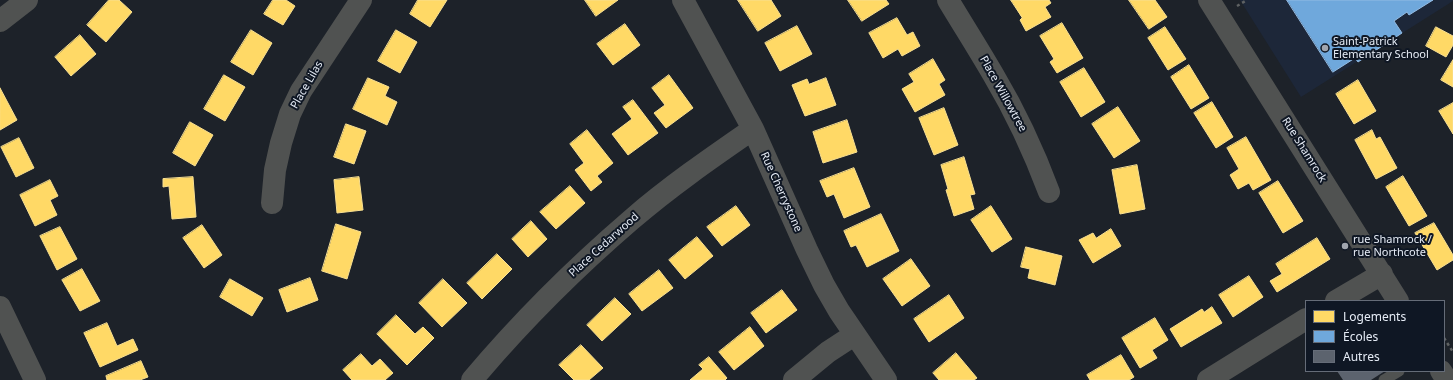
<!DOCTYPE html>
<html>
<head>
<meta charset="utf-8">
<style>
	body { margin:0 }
	#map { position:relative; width:1453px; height:380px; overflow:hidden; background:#1d2229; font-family:"Noto Sans",sans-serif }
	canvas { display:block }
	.legend { position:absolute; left:1305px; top:300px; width:140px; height:72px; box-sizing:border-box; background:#0f1724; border:1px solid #656c78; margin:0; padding:5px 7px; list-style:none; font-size:12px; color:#e6ecf6 }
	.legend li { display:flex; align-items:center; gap:8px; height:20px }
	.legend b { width:20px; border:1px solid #656c78 }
</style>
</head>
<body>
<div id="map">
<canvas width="1453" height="380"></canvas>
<ul class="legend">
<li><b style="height:11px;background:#ffd966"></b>Logements</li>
<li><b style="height:11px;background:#6fa8dc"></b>Écoles</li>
<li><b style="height:11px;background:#5c636e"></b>Autres</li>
</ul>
</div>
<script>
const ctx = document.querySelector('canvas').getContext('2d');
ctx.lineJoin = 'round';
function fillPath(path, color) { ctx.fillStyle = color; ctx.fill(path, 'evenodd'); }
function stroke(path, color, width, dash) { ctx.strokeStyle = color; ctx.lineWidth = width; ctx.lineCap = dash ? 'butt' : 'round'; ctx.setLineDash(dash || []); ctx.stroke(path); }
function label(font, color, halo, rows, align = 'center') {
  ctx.font = font + ' "Noto Sans",sans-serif'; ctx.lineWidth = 4; ctx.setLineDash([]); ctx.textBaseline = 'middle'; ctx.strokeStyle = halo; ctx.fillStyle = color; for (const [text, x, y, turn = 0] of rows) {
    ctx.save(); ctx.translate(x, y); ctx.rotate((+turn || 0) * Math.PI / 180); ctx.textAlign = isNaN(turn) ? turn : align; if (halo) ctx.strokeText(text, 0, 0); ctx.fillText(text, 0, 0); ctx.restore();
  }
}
fillPath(new Path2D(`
	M1240 0H1453V1L1301 97Z`), '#1d2739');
const homes = new Path2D(`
	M109 0H119L132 12 106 42 87 25Z
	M273 0H286L295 6 283 25 264 14Z
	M418 0H447L430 27 410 14Z
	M585 0H618L596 16Z
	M738 0H771L781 16 758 31Z
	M848 0H886L889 4 862 21Z
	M1011 0H1049L1051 3 1045 7 1051 17 1026 31 1020 20 1022 18Z
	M1129 0H1155L1167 17 1149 29Z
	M897 18 907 35 913 32 920 46 902 56 898 49 883 58 869 33Z
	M1062 23 1083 58 1057 73 1050 62 1054 59 1040 36Z
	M625 24 640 45 613 65 597 44Z
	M797 26 812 54 780 71 765 43Z
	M1165 27 1186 59 1168 70 1148 38Z
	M1436 27 1453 36V45L1446 57 1426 46Z
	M251 30 272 43 253 75 231 62Z
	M396 30 417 42 400 73 378 61Z
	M80 35 96 54 71 76 55 57Z
	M933 59 945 80 939 84 945 95 915 112 902 89 914 82 909 74Z
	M1453 60V87L1441 80Z
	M1189 65 1209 98 1191 109 1171 77Z
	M1084 68 1105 102 1081 117 1060 82Z
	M224 75 245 87 225 121 204 109Z
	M669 75 693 108 666 128 654 113 665 105 652 88Z
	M368 78 389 87 385 96 397 102 387 125 353 109Z
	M826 78 836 105 805 116 792 85 807 79 809 84Z
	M1358 80 1376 111 1354 124 1336 94Z
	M0 88 17 120 0 130Z
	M633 100 658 133 628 155 612 134 632 119 623 107Z
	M1212 102 1233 137 1216 148 1194 113Z
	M1453 103V134L1439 111Z
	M1118 107 1140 141 1114 158 1092 124Z
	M944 108 958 145 934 155 919 118Z
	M847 120 857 152 823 163 813 132Z
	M190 122 213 135 195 166 173 153Z
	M346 124 366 131 354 164 334 157Z
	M587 130 613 163 597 176 602 182 591 191 575 170 584 163 570 144Z
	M1372 130 1376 139 1380 137 1397 168 1376 179 1355 140Z
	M1246 137 1271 180 1253 190 1249 183 1238 189 1230 175 1239 169 1227 148Z
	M19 138 34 168 16 177 1 147Z
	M964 157 975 194 970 195 974 209 954 216 946 190 948 189 941 165Z
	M1137 165 1145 209 1120 214 1112 170Z
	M854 168 870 207 844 218 834 194 827 197 820 181Z
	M1403 176 1427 216 1409 226 1386 187Z
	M193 177 196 217 172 219 169 186 163 187V179Z
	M359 177 363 210 337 213 334 180Z
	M50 180 58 196 50 200 57 215 35 226 20 195Z
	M1278 181 1303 221 1283 233 1259 193Z
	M570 186 585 203 556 229 540 212Z
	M736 206 750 225 722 246 707 227Z
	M991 206 1012 239 992 252 971 220Z
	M881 214 899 251 867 267 856 245 851 247 844 231Z
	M531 221 547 239 528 257 512 239Z
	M1434 223 1453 255V260L1437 270 1415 233Z
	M336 224 361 232 347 279 322 271Z
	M202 225 222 255 204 268 183 238Z
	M60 227 77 259 57 270 40 236Z
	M1111 229 1121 246 1093 263 1079 240 1093 233 1096 238Z
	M697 237 713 256 685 279 669 260Z
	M1317 238 1330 259 1277 292 1270 281 1282 274 1276 264Z
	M1026 247 1062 256 1055 285 1028 278 1030 269 1021 267Z
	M497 254 512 269 482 299 467 283Z
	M911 259 930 286 902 306 883 279Z
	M82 269 100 301 80 311 62 280Z
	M659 270 673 288 642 311 629 294Z
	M1249 276 1263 297 1233 317 1219 295Z
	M310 278 318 300 287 312 279 290Z
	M230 279 263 298 252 316 220 297Z
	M443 279 467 303 442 327 419 303Z
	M782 290 797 310 766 333 751 313Z
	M949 295 964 318 929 342 914 319Z
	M615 298 631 314 602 341 587 325Z
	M1212 307 1222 323 1181 347 1170 329 1202 309 1204 312Z
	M396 315 415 334 423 327 434 338 407 365 377 334Z
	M1155 318 1168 340 1152 350 1157 358 1140 368 1122 338Z
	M107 323 117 346 133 339 138 350 100 367 84 333Z
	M750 327 764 346 734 370 719 352Z
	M581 345 603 368 589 380H574L559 365Z
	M956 353 977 378 974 380H939L933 373Z
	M361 354 372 366 380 359 393 373 385 380H352L343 370Z
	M1121 355 1134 377 1129 380H1090L1087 375Z
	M709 357 727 378 725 380H690L703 369 699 365Z
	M141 361 148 377 140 380H107L106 376Z`);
fillPath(homes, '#ffd966');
stroke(homes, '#f8df91', 1);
const schools = new Path2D(`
	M1287 0H1433L1409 15 1407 12 1394 21 1402 33 1358 62 1355 58 1333 72Z`);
fillPath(schools, '#6fa8dc');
stroke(schools, '#93bce4', 1);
fillPath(new Path2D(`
	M1337 371H1385L1371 380H1343Z`), '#5c636e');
stroke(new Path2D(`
	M1237 6 1247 0
	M1444 338 1453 352`), '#5f6263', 2.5, [3, 3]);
stroke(new Path2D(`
	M1384 380 1399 371`), '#505251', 11);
stroke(new Path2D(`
	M683 0 753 129 807 250 824 285 839 311 886 380
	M948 0C963 25 979 50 994 76 1016 113 1034 152 1049 192
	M1209 0 1398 301
	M272 203 275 170 281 143 290 114 301 91 361 0
	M1336 301 1382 274
	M1441 371 1447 380
	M472 380C520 323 574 269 631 220 669 187 711 158 753 129
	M794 380 828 352 854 335
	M1208 380 1306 319`), '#505251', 22);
stroke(new Path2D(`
	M0 21 27 0
	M0 307 35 380`), '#505251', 22);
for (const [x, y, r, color] of [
	[1325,48,4,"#a0a5ae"],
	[1345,246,4,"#a0a5ae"]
]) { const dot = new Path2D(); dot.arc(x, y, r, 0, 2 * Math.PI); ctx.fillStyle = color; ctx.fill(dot); stroke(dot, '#0f1724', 1.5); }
label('11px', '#e6ecf6', '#0f1724', [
	["Saint-Patrick",1333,42],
	["Elementary School",1333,55],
	["rue Shamrock /",1353,240],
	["rue Northcote",1353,253]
], 'left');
label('11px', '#e6ecf6', '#0f1724', [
	["Place Lilas",307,85,-60],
	["Place Willowtree",1003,94,61],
	["Rue Shamrock",1304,150,58],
	["Rue Cherrystone",781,192,66],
	["Place Cedarwood",604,245,-42]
]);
</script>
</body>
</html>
